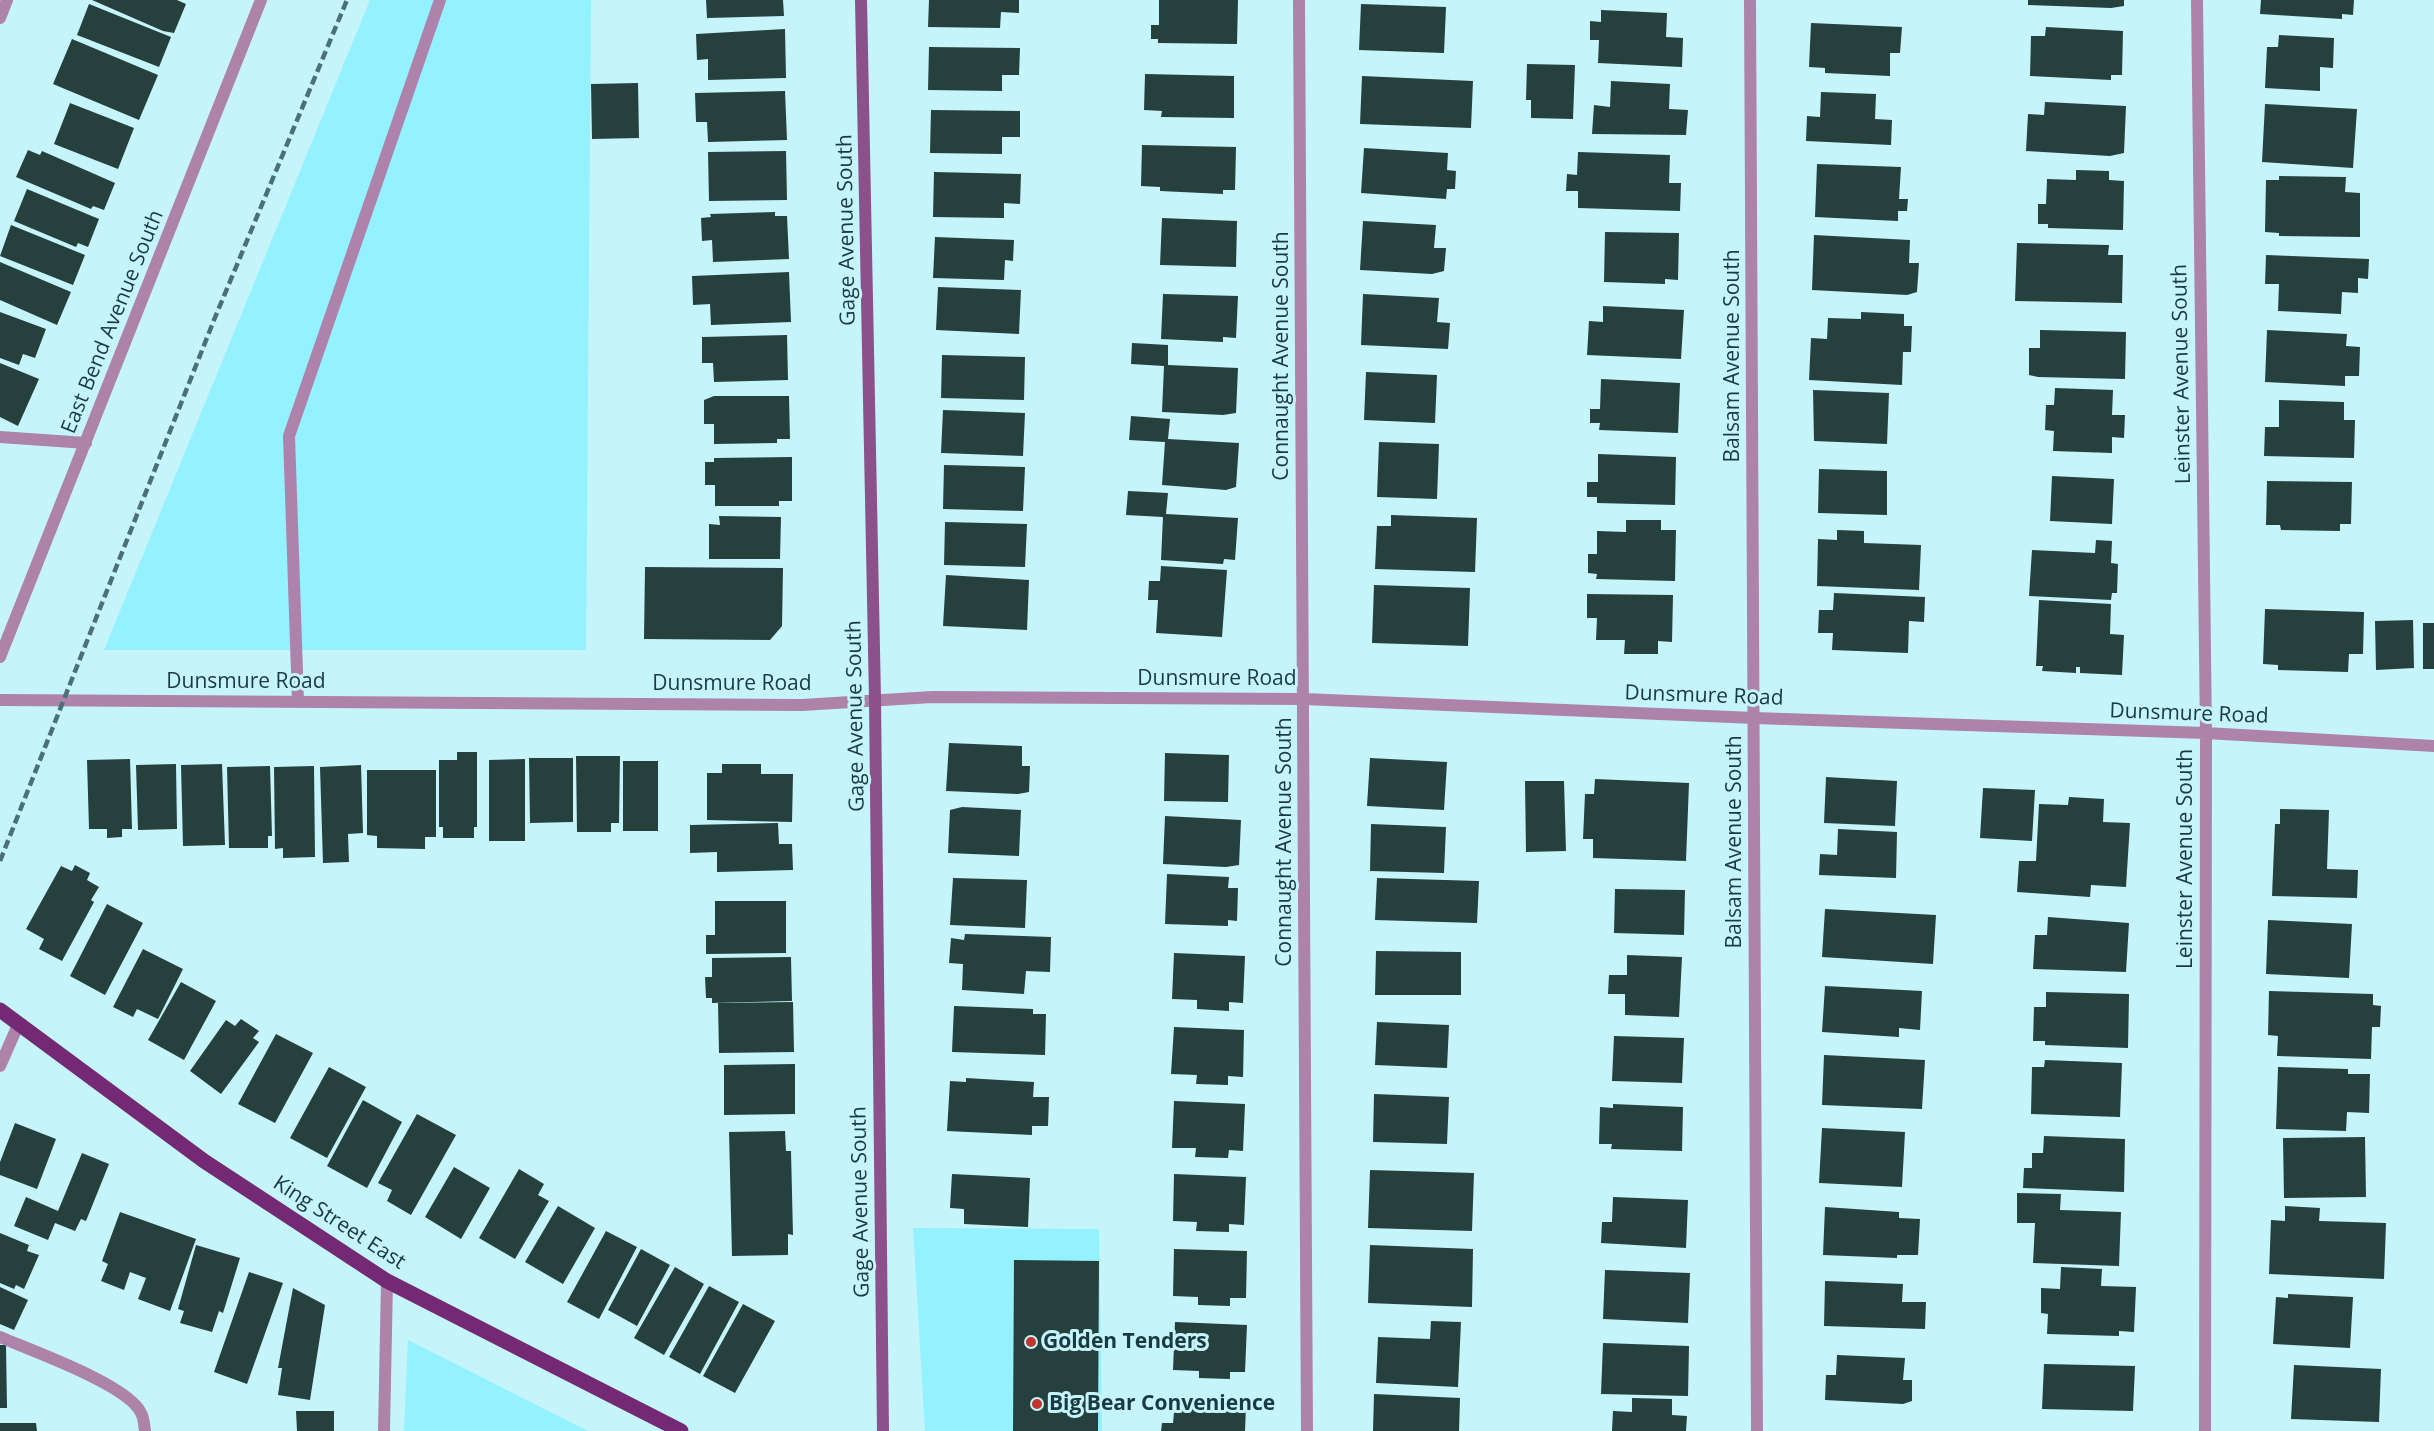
<!DOCTYPE html>
<html>
<head>
<meta charset="utf-8">
<style>
	body { margin:0 }
	canvas { display:block; background:#c6f4fb }
</style>
</head>
<body>
<canvas width="2434" height="1431"></canvas>
<script>
const ctx = document.querySelector('canvas').getContext('2d');
ctx.lineJoin = 'round';
function fillPath(path, color) { ctx.fillStyle = color; ctx.fill(path, 'evenodd'); }
function stroke(path, color, width, dash) { ctx.strokeStyle = color; ctx.lineWidth = width; ctx.lineCap = dash ? 'butt' : 'round'; ctx.setLineDash(dash || []); ctx.stroke(path); }
function label(font, color, halo, rows, align = 'center') {
  ctx.font = font + ' "Open Sans",sans-serif'; ctx.lineWidth = 6; ctx.setLineDash([]); ctx.textBaseline = 'middle'; ctx.strokeStyle = halo; ctx.fillStyle = color; for (const [text, x, y, turn = 0] of rows) {
    ctx.save(); ctx.translate(x, y); ctx.rotate((+turn || 0) * Math.PI / 180); ctx.textAlign = isNaN(turn) ? turn : align; if (halo) ctx.strokeText(text, 0, 0); ctx.fillText(text, 0, 0); ctx.restore();
  }
}
fillPath(new Path2D(`
	M370 0H591L586 650H104Z
	M913 1228 1099 1229 1102 1431H925Z
	M408 1340 588 1431H404Z`), '#94f1ff');
fillPath(new Path2D(`
	M92 0H177L186 4 174 33 163 31Z
	M706 0H783L784 16 707 18Z
	M929 0H1019V13L1001 12 1000 28 928 27Z
	M1159 0H1238L1237 44 1158 43V39H1151V25H1159Z
	M2028 0H2124V6L2111 8 2028 5Z
	M2261 0H2354L2353 15 2342 14V19L2260 14Z
	M89 4 171 37 159 67 77 35Z
	M1361 4 1446 7 1444 53 1359 50Z
	M1601 10 1667 13 1666 37 1683 38 1682 67 1598 63 1599 40H1590V21L1601 22Z
	M1811 23 1902 27 1900 53H1890V76L1825 73V68L1809 67Z
	M2046 27 2123 31 2122 75H2111V80L2030 76 2031 36H2045Z
	M785 29 786 78 708 80V59L697 60 696 34Z
	M2279 35 2334 38 2333 68 2320 67V91L2265 88 2267 47H2278Z
	M72 39 158 75 139 120 53 84Z
	M929 47 1020 48 1019 75H1002V91L928 90Z
	M1527 64 1575 65 1573 119 1531 118V100H1526Z
	M1145 74 1234 76V118L1161 117 1162 111 1144 110Z
	M1362 76 1473 81 1471 128 1360 124Z
	M1611 81 1670 84 1669 109 1688 110 1686 135 1592 134 1594 105 1610 107Z
	M638 83 639 138 592 139 591 84Z
	M785 91 787 140 708 142 707 122H696L695 93Z
	M1821 92 1876 94 1875 119 1892 120 1891 145 1806 141 1807 116 1820 117Z
	M2045 102 2126 106 2124 153 2110 156 2026 151 2028 114 2044 115Z
	M70 103 134 128 118 169 54 144Z
	M2265 104 2357 109 2353 168 2262 162Z
	M931 110 1020 111V137H1002V154L930 153Z
	M1142 145 1236 147 1235 190H1223V194L1160 191V187L1141 186Z
	M1364 148 1448 153 1447 170 1456 171 1455 189H1447L1446 199 1361 193Z
	M28 150 40 155 42 151 115 183 104 210 93 206 91 209 16 177Z
	M786 151 787 200 709 201 708 152Z
	M1578 152 1670 155 1669 183H1681L1680 211 1578 208V191H1566L1567 174 1577 175Z
	M1817 164 1901 167 1899 199H1908L1907 211H1898V221L1815 217Z
	M2076 170 2109 171V180L2124 181 2123 230 2048 228V224H2038V204H2046L2047 179 2076 180Z
	M934 172 1021 174 1020 204 1004 203V218L933 217Z
	M2279 176 2346 177 2345 192 2360 193V237L2279 236V233L2265 232 2266 180H2279Z
	M27 189 99 219 88 247 78 243 76 247 14 221Z
	M775 212V216H787L789 259 713 262 712 240 702 241 701 218 711 217 710 214Z
	M1162 218 1237 221 1236 267 1160 265Z
	M1363 221 1436 225 1434 248H1446L1444 271 1432 274 1360 270Z
	M11 225 85 255 73 285 0 256Z
	M1605 232 1679 233 1678 280 1665 279V284L1604 282Z
	M1814 235 1910 240 1909 263H1919L1917 292 1907 295 1812 290Z
	M935 237 1014 240 1013 261 1005 260 1004 280 933 278Z
	M2017 243 2109 245 2108 255H2123L2122 303 2015 301Z
	M2266 255 2369 259 2368 279 2358 278V293L2342 292 2341 314 2278 311 2279 284H2265Z
	M0 262 71 292 57 325 0 300Z
	M789 272 791 322 711 325 710 304 693 305 692 276Z
	M938 287 1021 290 1019 334 936 330Z
	M1163 294 1238 296 1236 338 1223 337V342L1161 339Z
	M1363 294 1439 298 1437 322 1450 323 1448 349 1361 345Z
	M1603 306 1684 310 1681 359 1587 355 1589 321 1603 322Z
	M0 312 46 329 35 358 23 354 19 365 0 358Z
	M1861 312 1904 314V326H1912L1911 352H1903L1902 385 1809 380 1811 338 1827 339 1828 318 1861 319Z
	M2040 330 2126 332 2125 379 2038 377 2029 375V348H2040Z
	M2267 330 2347 334 2346 346 2360 347 2359 376H2345V386L2265 382Z
	M787 335 788 380 714 382 713 363H702V337Z
	M1132 343 1168 345V365L1238 368 1236 413 1223 415 1162 412 1164 366 1131 364Z
	M942 355 1025 357 1024 400 941 398Z
	M0 363 39 379 18 426 0 417Z
	M1366 372 1437 375 1435 423 1364 420Z
	M1601 379 1680 383 1678 433 1599 430 1600 423H1590V409H1600Z
	M2055 388 2113 390 2112 415H2125L2124 438 2112 437V453L2053 451 2054 431 2045 430 2046 405H2054Z
	M1813 390 1889 393 1887 444 1814 441Z
	M714 396H789L790 439H777V443L714 444V424H704V400Z
	M2279 400 2344 402V420H2355L2354 458 2264 456 2265 427H2279Z
	M943 410 1025 413 1023 456 941 453Z
	M1131 416 1170 419 1168 439 1239 443 1236 487 1226 490 1162 485 1165 442 1129 440Z
	M1379 442 1439 444 1437 499 1377 497Z
	M1598 454 1676 457 1675 505 1597 503V497H1587V482H1598Z
	M792 457V501H779V506H715V485H705V462H714V458Z
	M944 465 1025 467 1023 511 943 509Z
	M1819 469 1887 471V515L1818 513Z
	M2052 476 2114 479 2112 524 2050 521Z
	M2267 481 2352 482 2351 524H2340V531L2281 530 2280 525H2266Z
	M1128 491 1168 493 1166 514 1238 518 1235 560 1224 559 1223 564 1161 560 1163 517 1126 515Z
	M1391 515 1477 518 1475 572 1375 569 1377 526H1391Z
	M719 516 781 517 780 559H709V524L720 525Z
	M1626 520H1661V530H1676L1675 581 1596 579 1597 574 1588 573V554H1597V531L1626 532Z
	M945 522 1027 524 1025 567 944 565Z
	M1837 530 1864 531V543L1921 545 1919 590 1817 586 1818 539 1837 540Z
	M2096 540 2112 541 2111 563 2118 564 2117 593H2112L2111 600 2029 596 2032 550 2095 553Z
	M1161 566 1227 570 1222 637 1156 633 1158 600H1148L1149 581H1160Z
	M645 567 783 568 782 626 770 640 644 639Z
	M946 575 1029 580 1027 630 943 626Z
	M1374 585 1470 588 1468 646 1372 643Z
	M1834 593 1925 597 1924 622 1909 621 1908 653 1832 650 1833 633H1818L1819 610H1833Z
	M1587 594 1673 595 1672 642 1658 641V654H1624L1625 640H1596L1597 618H1587Z
	M2039 600 2111 604 2110 634 2124 635 2122 675 2080 673V667H2076V673L2042 671 2043 666H2036Z
	M2265 609 2364 612 2363 654H2349L2348 672 2278 670V665L2263 664Z
	M2413 620 2414 668 2376 670 2375 621Z
	M2423 623H2434V669H2423Z
	M949 743 1022 746V766H1030L1029 792 1018 794 946 791Z
	M457 752H477V827H474V838H443V827H439V760H457Z
	M1165 753 1229 755 1228 802 1164 801Z
	M576 756H620L619 823H611V832H577Z
	M529 758H573V822L530 823Z
	M1370 758 1447 762 1444 810 1367 806Z
	M130 759 132 829H122V837L107 838V829H89L87 760Z
	M525 759V841H489V760Z
	M623 761H658V831H623Z
	M176 764 177 829 138 830 136 765Z
	M222 764 225 845 183 846 181 765Z
	M722 764H761V774H793L792 822 707 820V773H722Z
	M361 765 363 833 348 834 349 862 323 863 320 767Z
	M270 766 272 836H268V848H229L227 767Z
	M314 766 315 857 283 858V848L275 849 274 767Z
	M367 770H436V837H425V849L377 848V836L367 835Z
	M1826 777 1897 781 1895 826 1824 823Z
	M1595 779 1689 783 1686 861 1593 858V839H1583L1585 794H1594Z
	M1525 781H1564L1566 851 1526 852Z
	M1983 788 2035 790 2032 841 1980 838Z
	M2069 797 2104 799 2103 822 2130 823 2126 887 2091 885 2090 897 2017 892 2019 861H2036L2039 804 2068 805Z
	M962 807 1021 810 1019 856 948 853 950 810Z
	M2280 809 2329 810 2327 869 2358 870 2357 898 2272 896 2275 824H2280Z
	M1165 816 1241 820 1239 865 1226 867 1163 864Z
	M778 823 779 844H792L793 870 717 872V852L690 853V825Z
	M1371 824 1446 827 1444 873 1370 871Z
	M1838 829 1897 832 1896 878 1819 875 1820 854 1837 855Z
	M75 865 90 873 87 880 99 887 91 900 94 902 62 961 39 949 44 939 26 929 61 866 72 871Z
	M1167 874 1229 877 1228 888H1238L1237 921 1228 920V926L1165 924Z
	M953 878 1027 880 1025 928 950 925Z
	M1377 878 1479 881 1477 923 1375 920Z
	M1615 889 1685 890 1684 935 1614 933Z
	M715 901H786V953L706 954V935H715Z
	M107 904 143 923 105 995 70 976Z
	M1825 909 1936 915 1933 964 1822 957Z
	M2048 917 2129 923 2126 972 2033 969 2035 935H2047Z
	M2268 920 2352 924 2349 978 2266 974Z
	M965 934 1051 937 1050 972 1026 971 1024 994 962 990 963 964 949 963 951 938 964 940Z
	M143 949 183 969 158 1019 137 1009 133 1017 113 1007Z
	M1376 951 1461 952V995H1375Z
	M1174 953 1245 956 1243 1003 1229 1002V1011L1197 1009V1000L1172 999Z
	M1627 955 1682 957 1679 1017 1625 1015V994H1608L1609 975H1627Z
	M791 957 792 1001 712 1003V998H706L705 977H712V958Z
	M181 982 216 1001 184 1060 148 1040Z
	M1825 986 1922 991 1920 1030 1899 1028V1037L1822 1032Z
	M2269 991 2373 994V1005L2381 1006 2380 1027H2372L2371 1059 2277 1056 2278 1036 2268 1035Z
	M2046 992 2129 994 2128 1048 2045 1045V1041H2033L2034 1007H2046Z
	M793 1002 794 1052 719 1053 718 1003Z
	M954 1006 1033 1009V1014H1046L1045 1055 952 1052Z
	M241 1019 259 1031 253 1038 259 1042 221 1094 190 1071 226 1020 235 1026Z
	M1377 1022 1449 1025 1447 1068 1375 1065Z
	M1174 1027 1244 1030 1243 1077 1228 1076V1085L1196 1084 1197 1075 1171 1074Z
	M276 1034 313 1053 275 1123 238 1104Z
	M1614 1036 1684 1038 1682 1083 1612 1081Z
	M1824 1055 1925 1060 1922 1109 1822 1105Z
	M2045 1060 2122 1063 2120 1117 2031 1114 2032 1067H2044Z
	M795 1064V1114L724 1115V1065Z
	M329 1067 366 1087 327 1158 290 1138Z
	M2278 1067 2348 1069V1074H2370L2369 1113 2347 1112 2346 1131 2276 1129Z
	M966 1078 1034 1082 1033 1097H1049L1048 1126H1032V1135L947 1131 950 1081 966 1082Z
	M1374 1094 1449 1097 1447 1144 1373 1142Z
	M363 1100 402 1122 367 1188 327 1166Z
	M1174 1101 1245 1104 1243 1151 1229 1150 1228 1158 1195 1157 1196 1148H1172Z
	M1613 1104 1683 1107 1682 1151 1611 1149 1612 1144H1599L1600 1107 1613 1108Z
	M417 1114 456 1135 411 1215 387 1201 392 1190 378 1183Z
	M15 1123 56 1139 37 1189 0 1175V1162Z
	M1822 1128 1905 1132 1902 1187 1819 1183Z
	M785 1131 786 1151H791L793 1235 788 1234V1255L732 1256 729 1132Z
	M2044 1136 2125 1139 2124 1192 2023 1188 2024 1168H2032V1153H2043Z
	M2365 1137 2366 1197 2284 1198 2283 1138Z
	M82 1153 109 1164 86 1221 81 1219 75 1231 55 1223 48 1240 14 1226 26 1197 58 1211Z
	M454 1167 490 1188 461 1239 425 1217Z
	M519 1169 544 1184 538 1195 549 1201 515 1259 479 1238Z
	M1370 1170 1474 1173 1472 1231 1368 1228Z
	M952 1174 1030 1178 1028 1227 964 1224V1209L950 1208Z
	M1174 1174 1246 1177 1244 1225 1229 1224V1232L1196 1231 1197 1222 1173 1221Z
	M2017 1193 2061 1194 2060 1210 2121 1212 2119 1266 2033 1263 2035 1223H2017Z
	M1613 1197 1688 1200 1686 1248 1601 1243 1602 1222H1612Z
	M558 1206 595 1228 563 1284 525 1262Z
	M2285 1206 2320 1208 2319 1221 2386 1223 2384 1279 2269 1274 2271 1220 2285 1221Z
	M1825 1207 1899 1212V1218L1920 1219 1918 1255H1897V1258L1823 1255Z
	M120 1212 196 1239 170 1311 138 1299 146 1278 130 1272 124 1290 101 1281 108 1264 102 1261Z
	M606 1231 637 1247 599 1319 567 1302Z
	M0 1233 29 1245 27 1251 39 1255 24 1289 16 1285 14 1289 0 1283Z
	M196 1245 240 1258 223 1313 219 1311 212 1332 180 1323 184 1311 178 1309Z
	M1370 1245 1473 1249 1472 1307 1368 1303Z
	M641 1249 670 1265 637 1326 608 1310Z
	M1174 1249 1247 1251 1246 1298H1230V1306L1198 1305V1297L1173 1296Z
	M1014 1260 1099 1261 1098 1431H1013Z
	M675 1267 704 1284 664 1355 634 1338Z
	M2061 1267 2102 1269 2101 1286 2136 1287 2134 1332 2119 1331V1336L2047 1334 2048 1314 2041 1313V1288L2060 1289Z
	M1605 1270 1690 1273 1688 1323 1603 1319Z
	M249 1272 283 1283 247 1384 214 1372Z
	M1825 1281 1903 1284 1902 1302H1926L1925 1329 1824 1326Z
	M709 1286 739 1302 700 1374 669 1357Z
	M0 1287 28 1300 14 1330 0 1324Z
	M293 1288 325 1305 310 1400 278 1395 282 1368H278Z
	M2288 1294 2353 1297 2350 1348 2273 1344 2276 1297 2288 1298Z
	M743 1304 775 1321 735 1393 703 1376Z
	M1431 1321 1461 1322 1458 1387 1376 1383 1378 1337 1430 1339Z
	M1175 1322 1247 1325 1245 1372H1230V1379L1199 1378V1371L1173 1370Z
	M1603 1343 1689 1346 1688 1396 1601 1394Z
	M0 1345H6L7 1408H0Z
	M1837 1355 1905 1358 1903 1380H1912V1401L1903 1404 1825 1400 1826 1375H1836Z
	M2044 1364 2135 1366 2133 1411 2042 1409Z
	M2294 1365 2381 1369 2379 1422 2291 1419Z
	M1374 1394 1460 1398 1459 1431H1373Z
	M1632 1398 1672 1399V1415L1687 1416 1686 1431H1612L1613 1411 1632 1412Z
	M1175 1402 1246 1406 1245 1431H1161L1162 1423H1173Z
	M296 1411H334V1431H297Z
	M0 1423H36L37 1431H0Z`), '#26403e');
stroke(new Path2D(`
	M0 18 7 0
	M0 437 86 443
	M298 702 289 436 440 0
	M0 1337C30 1350 129 1385 141 1413 144 1418 144 1425 145 1431`), '#ad83ab', 12);
stroke(new Path2D(`
	M1299 0 1307 1431
	M1750 0 1757 1431
	M2197 0 2206 733 2205 1431
	M0 657 261 0
	M0 700 802 705 932 697 1304 699 1754 718 2206 733 2434 746
	M0 1066 18 1025
	M384 1431 387 1281`), '#ad83ab', 12);
stroke(new Path2D(`
	M861 0 875 699 883 1431`), '#8c518b', 12);
stroke(new Path2D(`
	M0 1010 204 1161 387 1281 681 1431`), '#742974', 15);
stroke(new Path2D(`
	M0 861 214 320 347 0`), '#4b7076', 4.5, [9, 4.5]);
for (const [x, y, r, color] of [
	[1031,1342,6,"#c2342d"],
	[1037,1404,6,"#c2342d"]
]) { const dot = new Path2D(); dot.arc(x, y, r, 0, 2 * Math.PI); ctx.fillStyle = color; ctx.fill(dot); stroke(dot, '#c6f4fb', 2); }
label('21px', '#193a3f', '#c6f4fb', [
	["Gage Avenue South",847,230,-91],
	["East Bend Avenue South",113,322,-68],
	["Connaught Avenue South",1282,356,-90],
	["Balsam Avenue South",1733,356,-90],
	["Leinster Avenue South",2182,374,-91],
	["Dunsmure Road",1217,679],
	["Dunsmure Road",246,682],
	["Dunsmure Road",732,684],
	["Dunsmure Road",1704,696,2],
	["Dunsmure Road",2189,714,2],
	["Gage Avenue South",856,716,-91],
	["Connaught Avenue South",1285,842,-90],
	["Balsam Avenue South",1735,842,-90],
	["Leinster Avenue South",2186,859,-90],
	["Gage Avenue South",861,1202,-91],
	["King Street East",339,1223,33]
]);
label('bold 21px', '#193a3f', '#c6f4fb', [
	["Golden Tenders",1043,1342],
	["Big Bear Convenience",1049,1404]
], 'left');
</script>
</body>
</html>
